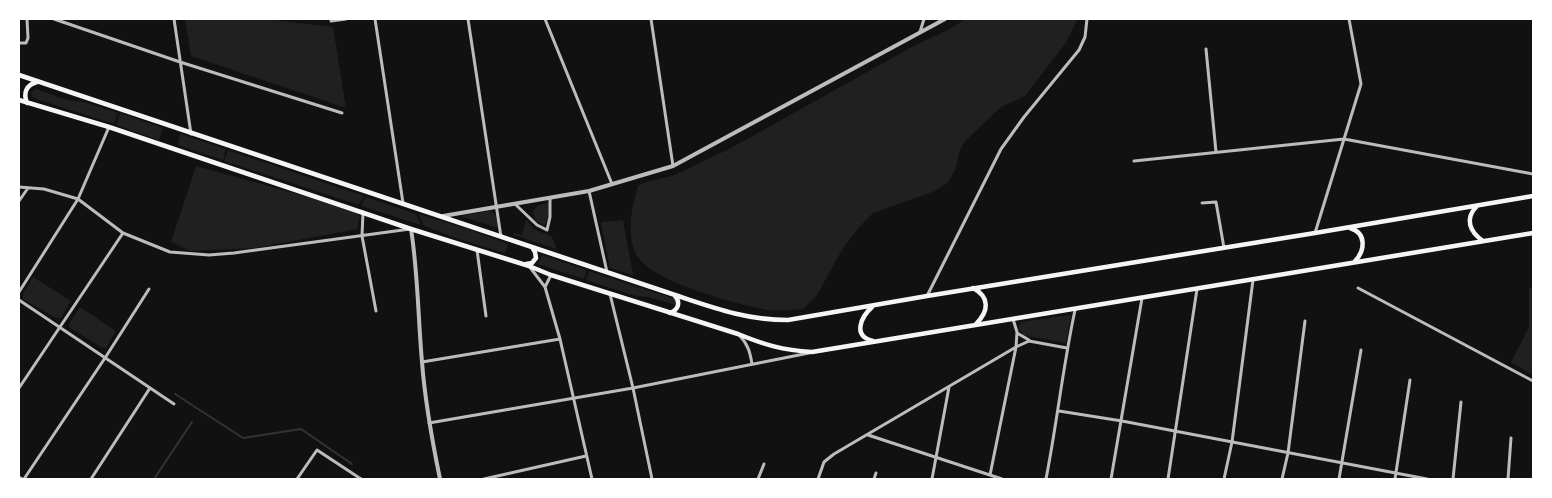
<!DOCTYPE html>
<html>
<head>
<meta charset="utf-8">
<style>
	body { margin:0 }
	#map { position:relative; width:1552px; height:498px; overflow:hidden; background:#111; font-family:Poppins,sans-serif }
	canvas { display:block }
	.frame { position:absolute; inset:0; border:20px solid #fff; pointer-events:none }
</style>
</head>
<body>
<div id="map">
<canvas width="1552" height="498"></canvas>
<div class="frame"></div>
</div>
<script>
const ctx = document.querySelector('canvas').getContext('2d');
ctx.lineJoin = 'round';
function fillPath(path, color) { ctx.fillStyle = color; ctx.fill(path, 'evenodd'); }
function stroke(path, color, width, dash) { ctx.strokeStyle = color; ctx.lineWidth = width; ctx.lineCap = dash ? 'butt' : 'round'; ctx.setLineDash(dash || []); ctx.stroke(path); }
fillPath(new Path2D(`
	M185 19H264L333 27 346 108 191 56Z
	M965 19H1078L1065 44 1025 96 1001 107 965 141 959 152 956 168 948 182 935 191 873 213 863 223 851 237 843 248 817 295 803 309C791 310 779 311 768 310 739 305 648 281 636 254 626 234 632 206 638 186L646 182 672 176 731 148 912 47C930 38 949 31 965 19Z
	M36 89 67 100 85 102 118 113 114 124 33 98 31 93Z
	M120 113 163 128 159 140 116 125Z
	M180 134 226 149 223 160 178 145Z
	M228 150 364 196 359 205 224 161Z
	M196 166 312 198 358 213 360 218 357 229 256 248 190 251 171 242Z
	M366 197 416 214 421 225 361 206Z
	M549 203 548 222 544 225 536 221 533 213C535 205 541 204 549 203Z
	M490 211C497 213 498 221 498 228L460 216Z
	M418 214 468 229 508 244 505 253 461 240 424 226Z
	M526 219C529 222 531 226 534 229 546 236 554 232 556 249L514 235V233L522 235Z
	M623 220 633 275 610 268 601 222Z
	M542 255 587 270 584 279 538 264Z
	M589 271 675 299 677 301 676 305 647 297 632 295 586 280Z
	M33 277 71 301 61 318H56L23 299V294Z
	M1529 288H1533V375L1511 362 1529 327Z
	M80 307 116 331 106 348H102L69 327V324Z
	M1071 315 1066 343 1023 335 1019 328 1021 322Z`), '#202020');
stroke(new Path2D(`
	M175 394 243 438 301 429 352 464
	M154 479 192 422`), '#333', 2);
stroke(new Path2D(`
	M54 19 180 62 342 113
	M174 19 191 134
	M375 19 403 203
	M468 19 501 237
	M545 19 612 184
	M651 19 673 166
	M331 21 346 19
	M920 32 924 19
	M19 43H26L28 38 27 19
	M1206 49 1216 152
	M1134 161 1344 139 1533 174
	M19 187 44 189 78 199 123 233 170 252 209 255 234 253 410 229
	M589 191 607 272
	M19 201 28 188
	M1202 203 1216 202 1224 248
	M515 204 537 225 547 230 550 217V198
	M363 212 362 236 376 311
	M1315 233 1361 84 1349 19
	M477 250 486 316
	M529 266 545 287 560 339 592 479
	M545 287 551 275
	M1358 288 1533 381
	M19 292 78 199 109 127
	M610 294 633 388 652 479
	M927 296 1001 149 1024 117 1079 50 1085 37 1087 19
	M19 300 174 404
	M1017 333 1029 340
	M739 335C748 344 750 352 752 364
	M422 362 560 339
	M19 388 123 233
	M1059 411 1122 421 1427 479
	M429 423 633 388 809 353
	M868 435 1002 479
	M990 475 1016 347 1017 332 1013 319
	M19 477 22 479
	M24 479 105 358 149 289
	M91 479 150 388
	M297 479 317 450 361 479
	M484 479 586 456
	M758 479 764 464
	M818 479 824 462 834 454 1016 347 1029 341 1067 348
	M874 479 876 473
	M932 479 949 387
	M1046 479C1057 423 1063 366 1075 310
	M1111 479 1142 298
	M1168 479 1197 289
	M1224 479 1232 442 1253 280
	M1282 479 1288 453 1305 321
	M1339 479 1361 350
	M1395 479 1410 380
	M1453 479 1461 402
	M1508 479 1511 438`), '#bcbcbc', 3);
stroke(new Path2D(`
	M443 216 589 191 673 166 945 19
	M411 229C418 273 418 317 422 362 425 402 432 440 440 479`), '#bcbcbc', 4);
stroke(new Path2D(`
	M19 75 675 295C714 308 746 320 788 320L927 296 1315 233 1533 196
	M19 100 109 127 411 229 529 266 551 275 738 334C765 345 782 350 812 352L1533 233
	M27 103C23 93 26 85 37 82
	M1477 206C1464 219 1470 232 1483 241
	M1350 228C1367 233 1365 251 1355 261
	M526 264 532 263 536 258 535 252 532 247
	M973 288C990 297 989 311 976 324
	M872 307C861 317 852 336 873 341
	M670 313C678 310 681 303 675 296`), '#f5f5f5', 4.5);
</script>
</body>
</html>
